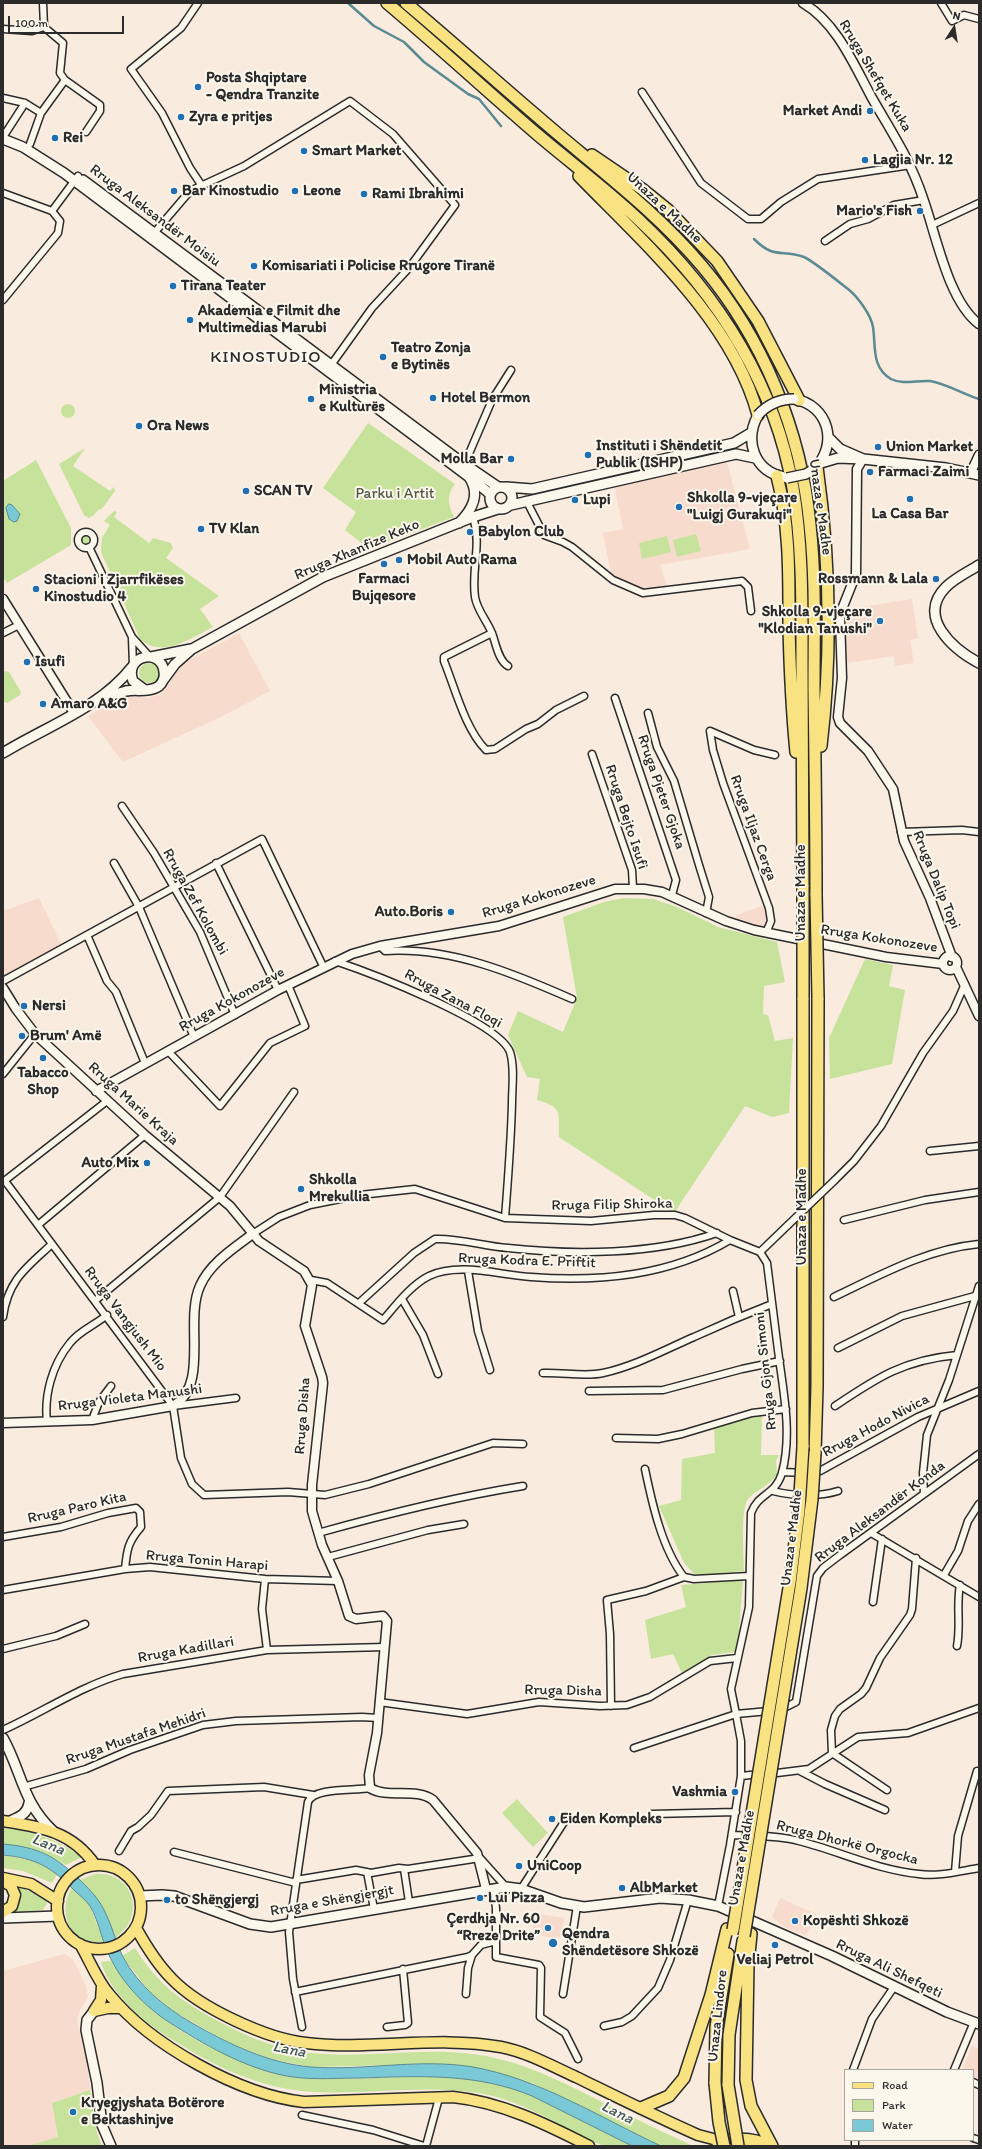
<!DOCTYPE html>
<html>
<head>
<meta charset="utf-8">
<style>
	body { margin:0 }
	#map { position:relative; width:982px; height:2149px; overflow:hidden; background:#f9ebde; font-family:Itim,sans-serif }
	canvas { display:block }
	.frame { position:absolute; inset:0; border:4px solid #2b2b2b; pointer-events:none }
	.legend { position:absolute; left:844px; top:2069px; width:130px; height:72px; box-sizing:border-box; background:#fbf7ec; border:1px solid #a8a59f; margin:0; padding:5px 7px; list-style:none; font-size:12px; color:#2b2b2b }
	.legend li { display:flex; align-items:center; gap:8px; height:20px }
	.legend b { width:20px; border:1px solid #a8a59f }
	.north { position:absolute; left:934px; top:8px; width:40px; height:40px; -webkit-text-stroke:3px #fbf7ec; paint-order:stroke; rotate:12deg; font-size:11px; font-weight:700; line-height:16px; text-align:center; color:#2b2b2b }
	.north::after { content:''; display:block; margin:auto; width:14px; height:18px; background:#2b2b2b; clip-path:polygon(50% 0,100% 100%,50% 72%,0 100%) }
	.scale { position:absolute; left:8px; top:16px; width:116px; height:18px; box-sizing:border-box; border:2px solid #2b2b2b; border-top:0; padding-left:5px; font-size:12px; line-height:14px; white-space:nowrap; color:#2b2b2b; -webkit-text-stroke:3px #fbf7ec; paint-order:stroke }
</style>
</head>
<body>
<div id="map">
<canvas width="982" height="2149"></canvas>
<div class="frame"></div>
<ul class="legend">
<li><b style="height:5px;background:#f8e281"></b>Road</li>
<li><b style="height:11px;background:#c7e39b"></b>Park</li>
<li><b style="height:11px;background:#7ac9d6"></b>Water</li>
</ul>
<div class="north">N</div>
<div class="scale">100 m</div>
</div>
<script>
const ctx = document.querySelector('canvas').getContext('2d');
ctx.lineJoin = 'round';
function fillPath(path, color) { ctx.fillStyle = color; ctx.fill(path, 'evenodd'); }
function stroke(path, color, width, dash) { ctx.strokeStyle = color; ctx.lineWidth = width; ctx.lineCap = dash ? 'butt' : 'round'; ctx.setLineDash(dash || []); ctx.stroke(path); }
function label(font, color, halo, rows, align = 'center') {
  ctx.font = font + ' Itim,sans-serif'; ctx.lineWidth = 4; ctx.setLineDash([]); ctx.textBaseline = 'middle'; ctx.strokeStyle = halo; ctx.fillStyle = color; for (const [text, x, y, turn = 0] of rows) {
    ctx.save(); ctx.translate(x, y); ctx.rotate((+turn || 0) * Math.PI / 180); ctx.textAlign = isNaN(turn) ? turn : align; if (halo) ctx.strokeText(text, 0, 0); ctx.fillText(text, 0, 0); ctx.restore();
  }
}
fillPath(new Path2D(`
	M727 462 750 549 660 565 667 586 658 589 642 591 611 574 603 533 623 529 614 485Z
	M912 599 918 638 910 640 914 663 895 666 894 656 847 663 844 610Z
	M239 633 270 691 223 716 123 762 88 716 118 698 129 696 147 698 159 695 167 688 173 674 179 666Z
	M39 898 62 946 6 977 3 975V911Z
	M765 905 769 920 765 927 737 920 736 915Z
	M780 1898 816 1914 806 1936 783 1926 772 1917Z
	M534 1913 564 1918 561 1936 555 1938 532 1934Z
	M64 1954 73 1959 86 1986 88 1997 79 2012 77 2021 86 2055 90 2090 52 2103 58 2137 27 2146H3V1971Z
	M972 2046 979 2049V2083L973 2081V2070H962Z`), '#f7dcce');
fillPath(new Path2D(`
	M61 411a7 7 0 1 1 14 0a7 7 0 1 1-14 0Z
	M368 423 455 484C446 495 448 505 454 517L369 549 345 530 356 512 323 488Z
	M85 448 73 466 110 491 114 487 115 491 101 510 99 509 94 515 89 518 84 515 59 464Z
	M36 460 71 528V545L7 583 3 577V481Z
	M114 511 117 512 114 517 149 543 153 538 171 543 173 548 166 558 219 596 200 609 213 627C191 638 162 659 140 639L101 552 102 538 110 525 104 521Z
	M696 534 701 551 677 557 673 540Z
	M81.5 540a4.5 4.5 0 1 1 9 0a4.5 4.5 0 1 1-9 0Z
	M667 536 671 552 642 559 639 543Z
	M139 673a10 10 0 1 1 20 0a10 10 0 1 1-20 0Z
	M5 671 9 672 21 692 20 695 7 703 3 701V673Z
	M624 898 653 899 677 907 718 927 777 942 785 982 764 986 763 1014 768 1015 775 1041 793 1038 789 1113 772 1117 745 1106 674 1213 559 1137C558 1112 564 1108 537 1100L540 1079 527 1077 508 1035 518 1011 563 1032 577 998 563 917 604 902Z
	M865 959 893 965 889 986 905 990 892 1064 830 1079 829 1038Z
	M762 1415 761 1455H779L776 1461 777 1475C769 1486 757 1489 748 1499 740 1509 744 1557 744 1571L700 1575 694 1574 684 1563 659 1506 681 1500 682 1459 715 1453 714 1427Z
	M743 1580 739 1630 735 1652 712 1655 682 1673 673 1654 651 1659 645 1620 686 1607 681 1585Z
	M517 1799 548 1833 533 1847 502 1813Z
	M3 1828C32 1831 58 1839 82 1857L66 1865 40 1851 3 1844Z
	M3 1855 34 1861 58 1873 52 1883 23 1871 3 1868Z
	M95 1874C134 1871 147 1917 115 1938 106 1912 101 1900 80 1880Z
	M15 1885 45 1898 47 1903 43 1910 9 1913Z
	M72 1887 89 1904 104 1942C71 1947 56 1914 72 1887Z
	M135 1948C157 1983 178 1999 214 2019 242 2034 270 2047 302 2052 366 2061 431 2043 495 2058 532 2066 566 2084 600 2101 630 2116 660 2131 691 2145L661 2146 532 2083 483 2069 438 2064 311 2067 270 2059 233 2045 171 2010 148 1990 122 1956Z
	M111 1961C122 1977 133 1993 147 2005 186 2041 258 2075 311 2078 388 2083 457 2064 532 2096L632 2146C623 2146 610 2148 602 2145 593 2142 584 2136 575 2132 547 2118 519 2102 489 2095 427 2082 364 2097 302 2091 253 2086 209 2063 168 2037 142 2021 110 1993 101 1962Z
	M90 2090 97 2133 102 2146H27L58 2137 52 2103Z`), '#c7e39b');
const water = new Path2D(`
	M9 504 12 505 20 514 17 521 14 522 9 519 6 508Z
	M3 1844C38 1847 56 1856 81 1881 91 1891 100 1900 106 1914 113 1928 116 1944 123 1957 139 1986 164 2007 192 2023 229 2044 267 2063 311 2067 364 2071 419 2058 473 2067 540 2079 599 2117 661 2146H632L532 2096C477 2073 420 2076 362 2078 339 2078 316 2080 293 2077 251 2071 210 2048 175 2026 150 2011 125 1987 112 1961 102 1944 100 1923 90 1906 86 1900 79 1895 74 1890 51 1867 36 1858 3 1855Z`);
fillPath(water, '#7ac9d6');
stroke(water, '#5a8a92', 1);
stroke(new Path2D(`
	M348 3 374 26 404 42 424 62 468 94 479 99 501 126
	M754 239C776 261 782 248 804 257 813 261 839 282 848 289 858 297 871 315 873 327 876 346 871 367 891 379 903 385 917 380 930 381 947 384 963 394 979 399`), '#5a8a92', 2.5);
const minor = new Path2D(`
	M43 3 44 27 63 43 60 73 65 80 100 105V111L86 132
	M198 3 181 28 131 69 162 113 190 168 202 186
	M941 3 952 21 964 15 979 19
	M3 29 32 31 44 27
	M642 92 701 183 748 219H761L781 202 818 179 911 165
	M3 98 25 103 41 113
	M5 134 25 103
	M30 144 41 113 65 80
	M3 193 52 211
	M932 225 979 203
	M155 232 190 191 244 166 350 101 393 134 455 205 409 268 372 308 331 365
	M825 241 850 224 868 219 894 205 924 200
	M3 300 58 233 60 221 52 211 78 176
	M468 456 492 400 511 370
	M526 500 544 535 563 542 572 547 613 580 643 593 742 581 748 587 751 611
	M473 517C482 546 471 568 475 597 477 611 489 623 493 636 496 645 499 661 508 666
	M78 540a8 8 0 1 1 16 0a8 8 0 1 1-16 0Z
	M89 547 132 637 150 657
	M3 633 19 625
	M492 633 444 657V661C455 688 465 729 486 750L495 749 526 729 538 724 556 710 584 696
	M132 638 133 665
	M615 698 676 880 672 895
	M648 713 657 747 674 781 699 865 709 897 706 913
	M710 731 713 750 723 783 769 908 771 921 766 933
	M710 731 754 750 775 755
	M592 754 632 870 633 888
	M122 806 154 853 200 932 235 1015
	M901 832 962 830 979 832
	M114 863 139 907 194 1037
	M216 863 278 990
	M87 935 107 981 116 992 145 1063
	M380 946 385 951C451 947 513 973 572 999
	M335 961C368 972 498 1021 510 1052 515 1068 512 1087 512 1103 511 1142 508 1180 505 1218
	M3 981 262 839 323 966
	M168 1051 220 1106 270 1043 305 1026 288 985
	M3 1074 35 1034
	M930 1151 979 1146
	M835 1180 854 1161 881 1126 923 1053 953 1011 965 984
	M5 1181 173 1406 181 1458 192 1484 204 1495 288 1492 325 1495 369 1484 493 1443 523 1444
	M3 1182 107 1101
	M844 1220 925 1200 979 1192
	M38 1225 145 1135
	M254 1233 279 1217 310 1205 360 1195 415 1189 505 1218 591 1221 654 1215H675L685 1218 730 1240 760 1252 767 1263C771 1295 775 1326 779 1358 784 1395 792 1436 782 1473 775 1496 759 1492 751 1513L749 1607 731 1689 736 1714 634 1748
	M760 1252 788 1225
	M468 1271 478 1331 490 1370
	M311 1280 327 1283 383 1320C396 1305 411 1285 429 1276 459 1262 499 1275 531 1277 600 1282 670 1276 730 1240
	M733 1291 739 1317
	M834 1297C880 1275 927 1249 979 1244
	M402 1299 423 1335 438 1374
	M96 1300 220 1197 294 1092
	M359 1303 414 1253 435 1239C459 1238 483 1246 508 1248 573 1255 654 1255 717 1233
	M3 1317C8 1280 26 1268 52 1244
	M838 1348 902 1316 975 1296
	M543 1373C563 1372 584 1377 603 1373 635 1366 664 1350 694 1337 720 1325 746 1314 772 1304
	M589 1391 663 1390 742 1369 780 1361
	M173 1406 236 1398
	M835 1406C878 1377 904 1360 957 1355
	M92 1420 99 1402 111 1386
	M47 1422C44 1395 52 1365 70 1343 79 1331 95 1325 107 1315
	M616 1438 658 1439 682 1434 752 1413 786 1409
	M645 1469C652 1503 662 1549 684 1577L694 1579 749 1576
	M782 1472 806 1473 820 1471 918 1417 979 1391
	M773 1491C792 1496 819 1497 838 1491
	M924 1494 923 1473 927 1435 949 1380 979 1286
	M318 1533C386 1514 454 1497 523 1486
	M871 1533 979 1597
	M3 1537 61 1527 108 1513 136 1508 140 1512 141 1527C128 1542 127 1549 125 1569
	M328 1557 428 1530 464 1524
	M944 1575 958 1551 968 1521 979 1504
	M265 1579 262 1609 267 1650
	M3 1590 125 1569 150 1567 265 1579 338 1581
	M873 1602 882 1539
	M957 1646C961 1625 956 1605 960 1585
	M3 1649 56 1636 85 1624
	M379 1702 467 1714 539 1702 600 1706 627 1705 650 1697 710 1661 737 1658
	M611 1706 610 1634 607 1600 646 1591 684 1577
	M3 1730C43 1712 81 1686 123 1674L267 1650 385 1647
	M800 1771 825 1784 885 1810
	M769 1774 809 1769 858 1737 908 1733 979 1708
	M741 1776 760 1774
	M23 1787 86 1769 130 1750 203 1725 236 1721 362 1717 378 1718
	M887 1790 832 1753 831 1730 835 1716 840 1709 861 1694 866 1688 880 1658 910 1615 912 1609 916 1558
	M652 1814 736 1812
	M732 1835C754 1836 777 1835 799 1841 839 1851 877 1870 919 1874 938 1877 960 1871 979 1868
	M119 1851 131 1831 138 1827 151 1815 168 1791 264 1787 313 1795
	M174 1852 296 1883
	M404 1869 409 1902
	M367 1872 374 1909
	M955 1872 958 1836 977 1771
	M296 1880 356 1870 371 1873 399 1868 408 1869 480 1858 506 1887
	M493 1888 496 1908V1957L539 1965 541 1968 540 2017 565 2033 578 2059
	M521 1889 566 1819
	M718 1906 730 1845 741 1776V1741L736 1714 780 1710 796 1702 817 1576 823 1568 840 1555 979 1454
	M295 1992 468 1957 472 1955 481 1945 496 1941
	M466 1994 468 1968 472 1955
	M563 1994 577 1906
	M604 2026 622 2022 632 2016 658 1988 670 1960 688 1900
	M302 2027 293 1979 289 1932 308 1802C314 1787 354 1791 370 1788
	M387 2027 405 2025 408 2023 403 1969
	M853 2070 872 2019 894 1987
	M954 2070 974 2022
	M973 2082 979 2085
	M302 2115 373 2130 424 2146
	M973 2138 979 2140
	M426 2146 439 2098
	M855 2146V2140`);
const tertiary = new Path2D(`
	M803 3C837 23 854 65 872 98 892 133 910 159 923 198 936 234 948 301 979 324
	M863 459 857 469 856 574 842 609 840 618 842 678 838 717 840 723 868 751 893 789 904 841 930 898 952 957
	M971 472 979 455
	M3 599 74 713
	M943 963a7 7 0 1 1 14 0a7 7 0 1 1-14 0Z
	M956 967 979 1016
	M3 988 16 1009 35 1034 145 1135 230 1206 259 1241 304 1271 312 1285 305 1326 322 1377 323 1383 312 1485V1511L322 1545 338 1581 349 1616 356 1619 383 1616 387 1621 377 1733 369 1775 370 1788C388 1799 416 1787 433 1800L477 1853 486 1889
	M96 1091 278 990 352 954 380 946 499 926 615 889H644L662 892 726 921 754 930 886 957 943 964
	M3 1423 92 1420 173 1406C210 1385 184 1321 200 1286 210 1263 234 1248 254 1233`);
const secondary = new Path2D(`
	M3 139 23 147 64 173 469 477C481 495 472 510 459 523
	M83 180 460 461 498 487
	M794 399C829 405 839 445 814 469
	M758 415C744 441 754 471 784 477
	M863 459 946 468 979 475
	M821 463 838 458 863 459 840 449 829 438
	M471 478 490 494
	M490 498a11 11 0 1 1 22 0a11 11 0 1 1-22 0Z
	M506 487 532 489 734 443 751 433
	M511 505 736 454 755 458
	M979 565C968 572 955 578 946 587 916 617 953 649 979 663
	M151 657 191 649
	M164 679 175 664 192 649 323 577 473 517 498 509
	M105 697C112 695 119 693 126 691 136 689 150 693 159 686 163 682 165 677 164 672 162 647 123 655 133 681L145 690
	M3 753C47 726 100 708 132 667
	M3 1738C22 1772 22 1802 53 1831
	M8 1822C19 1817 27 1815 29 1803
	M140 1896 162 1895 174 1896 250 1924 271 1927 506 1887 521 1889 561 1903 584 1907 660 1898 688 1900 718 1906 832 1956 947 2012 979 2024
	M3 1918 58 1916
	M94 2011 87 2020 86 2030 97 2083 102 2125 111 2146`);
const primary = new Path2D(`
	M3 1821C41 1827 72 1831 95 1865
	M57 1907a42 42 0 1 1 84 0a42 42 0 1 1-84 0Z
	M3 1878 31 1884 58 1901
	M3 1881 11 1886 15 1895 12 1906 3 1912
	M136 1928C146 1946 157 1964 172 1979 200 2008 267 2039 306 2043 371 2051 436 2035 501 2047 527 2052 552 2066 576 2077 617 2097 657 2117 698 2135L717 2140H731
	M80 1944C90 1961 97 1980 109 1994 150 2045 240 2095 304 2102L453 2097C501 2102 546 2124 589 2146
	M94 2011 101 2000 102 1986
	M94 2011 108 2008H121`);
const trunk = new Path2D(`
	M387 3C438 46 487 91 538 135 571 163 606 189 638 219 716 292 774 382 793 488 803 547 802 607 802 666 803 740 803 814 803 887
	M406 3C457 46 507 91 558 134 608 176 660 216 702 266 763 338 801 431 810 525 816 579 814 634 814 689 815 757 816 826 816 895
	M592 155 642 189 668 210 717 261 758 321 799 400
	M579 176C645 244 733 321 758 415
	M817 467C830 559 832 654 821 746
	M777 476C790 526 789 576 789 627 790 669 792 711 796 752
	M803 998V1447
	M815 1453 817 1387 818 998
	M751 1934 748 1964 746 2080 751 2106 772 2146
	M715 2083 716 2027 728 1954
	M728 2085 729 2035 743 1941
	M641 2108 669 2096 684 2078 711 1995 727 1929
	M718 2146C735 2136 753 2138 770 2146`);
stroke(minor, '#2b2b2b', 9);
stroke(tertiary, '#2b2b2b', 11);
stroke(secondary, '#2b2b2b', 12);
stroke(primary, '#2b2b2b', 13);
stroke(trunk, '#2b2b2b', 14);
stroke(minor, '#fbf7ec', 6);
stroke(tertiary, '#fbf7ec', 8);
stroke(secondary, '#fbf7ec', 9);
stroke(primary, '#f8e281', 10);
stroke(trunk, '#f8e281', 11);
const minorBridge = new Path2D(`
	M788 1225 835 1180`);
const secondaryBridge = new Path2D(`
	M758 415C768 404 779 399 794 399
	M787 478 806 474 814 469`);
const trunkBridge = new Path2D(`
	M816 895 818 998
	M803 998V887
	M733 1930 790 1582 799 1510 803 1447
	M744 1936 801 1588 812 1499 815 1453
	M715 2083 719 2122 724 2146
	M728 2085 738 2146`);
stroke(minorBridge, '#2b2b2b', 9, []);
stroke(secondaryBridge, '#2b2b2b', 12, []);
stroke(trunkBridge, '#2b2b2b', 14, []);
stroke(minorBridge, '#fbf7ec', 6);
stroke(secondaryBridge, '#fbf7ec', 9);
stroke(trunkBridge, '#f8e281', 11);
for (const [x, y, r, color] of [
	[198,87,4,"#1f6fb2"],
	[870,111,4,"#1f6fb2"],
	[181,117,4,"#1f6fb2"],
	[55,138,4,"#1f6fb2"],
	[304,151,4,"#1f6fb2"],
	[865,160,4,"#1f6fb2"],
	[174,191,4,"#1f6fb2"],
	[295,191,4,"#1f6fb2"],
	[364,194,4,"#1f6fb2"],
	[920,211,4,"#1f6fb2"],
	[254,266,4,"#1f6fb2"],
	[173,286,4,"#1f6fb2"],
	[190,320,4,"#1f6fb2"],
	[383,357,4,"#1f6fb2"],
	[433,398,4,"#1f6fb2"],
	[311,399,4,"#1f6fb2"],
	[139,426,4,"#1f6fb2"],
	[878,447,4,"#1f6fb2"],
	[588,455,4,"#1f6fb2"],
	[511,459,4,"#1f6fb2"],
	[870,472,4,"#1f6fb2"],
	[246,491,4,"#1f6fb2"],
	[910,499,4,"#1f6fb2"],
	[575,500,4,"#1f6fb2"],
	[679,507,4,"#1f6fb2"],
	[201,529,4,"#1f6fb2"],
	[470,532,4,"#1f6fb2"],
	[399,560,4,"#1f6fb2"],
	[384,564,4,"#1f6fb2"],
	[936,579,4,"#1f6fb2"],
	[36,589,4,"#1f6fb2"],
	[880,621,4,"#1f6fb2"],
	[27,662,4,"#1f6fb2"],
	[43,704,4,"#1f6fb2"],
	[451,912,4,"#1f6fb2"],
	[24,1006,4,"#1f6fb2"],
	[22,1036,4,"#1f6fb2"],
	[43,1058,4,"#1f6fb2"],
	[147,1163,4,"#1f6fb2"],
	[301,1189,4,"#1f6fb2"],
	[735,1792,4,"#1f6fb2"],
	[552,1819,4,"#1f6fb2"],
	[519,1866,4,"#1f6fb2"],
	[622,1888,4,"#1f6fb2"],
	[480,1898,4,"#1f6fb2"],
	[167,1900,4,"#1f6fb2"],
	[795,1921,4,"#1f6fb2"],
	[548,1928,4,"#1f6fb2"],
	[553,1943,5,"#1f6fb2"],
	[775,1945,4,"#1f6fb2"],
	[73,2112,4,"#1f6fb2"]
]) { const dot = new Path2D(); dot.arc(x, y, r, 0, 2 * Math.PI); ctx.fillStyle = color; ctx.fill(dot); stroke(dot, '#fbf7ec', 1.5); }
label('15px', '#2b2b2b', '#fbf7ec', [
	["Rruga Shefqet Kuka",875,76,59],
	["Unaza e Madhe",664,208,43],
	["Rruga Aleksandër Moisiu",155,216,37],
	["Unaza e Madhe",820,507,82],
	["Rruga Xhanfize Keko",357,550,-23],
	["Rruga Pjeter Gjoka",661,792,71],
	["Rruga Bejto Isufi",626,817,72],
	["Rruga Iljaz Cerga",753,828,70],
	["Rruga Dalip Topi",936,880,68],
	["Unaza e Madhe",801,893,-90],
	["Rruga Kokonozeve",539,897,-17],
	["Rruga Zef Kolombi",195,902,61],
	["Rruga Kokonozeve",879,939,9],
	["Rruga Zana Floqi",453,999,28],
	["Rruga Kokonozeve",232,1000,-29],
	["Rruga Marie Kraja",133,1104,42],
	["Rruga Filip Shiroka",612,1205,-1],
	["Unaza e Madhe",802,1217,-90],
	["Rruga Kodra E. Priftit",527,1261,2],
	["Rruga Vangjush Mio",125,1319,53],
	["Rruga Gjon Simoni",766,1371,-96],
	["Rruga Violeta Manushi",130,1398,-7],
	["Rruga Disha",303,1416,-86],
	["Rruga Hodo Nivica",876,1426,-28],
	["Rruga Paro Kita",77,1508,-13],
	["Rruga Aleksandër Konda",880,1512,-37],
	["Unaza e Madhe",792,1538,-83],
	["Rruga Tonin Harapi",207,1561,5],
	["Rruga Kadillari",186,1650,-10],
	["Rruga Disha",563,1691,1],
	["Rruga Mustafa Mehidri",136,1737,-19],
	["Rruga Dhorkë Orgocka",847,1843,14],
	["Unaza e Madhe",742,1858,-80],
	["Rruga e Shëngjergjt",332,1901,-10],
	["Rruga Ali Shefqeti",889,1969,26],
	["Unaza Lindore",718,2016,-84]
]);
label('bold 15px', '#2b2b2b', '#fbf7ec', [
	["Posta Shqiptare",206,78],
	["- Qendra Tranzite",206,95],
	["Market Andi",862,111,"right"],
	["Zyra e pritjes",189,117],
	["Rei",63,138],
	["Smart Market",312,151],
	["Lagjia Nr. 12",873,160],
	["Bar Kinostudio",182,191],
	["Leone",303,191],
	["Rami Ibrahimi",372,194],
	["Mario's Fish",912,211,"right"],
	["Komisariati i Policise Rrugore Tiranë",262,266],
	["Tirana Teater",181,286],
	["Akademia e Filmit dhe",198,311],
	["Multimedias Marubi",198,328],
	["Teatro Zonja",391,348],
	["e Bytinës",391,365],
	["Ministria",319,390],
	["e Kulturës",319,407],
	["Hotel Bermon",441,398],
	["Ora News",147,426],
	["Instituti i Shëndetit",596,446],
	["Publik (ISHP)",596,463],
	["Union Market",886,447],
	["Molla Bar",503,459,"right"],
	["Farmaci Zaimi",878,472],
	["SCAN TV",254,491],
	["Shkolla 9-vjeçare",687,498],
	["\"Luigj Gurakuqi\"",687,515],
	["Lupi",583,500],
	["La Casa Bar",910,514,"center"],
	["TV Klan",209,529],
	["Babylon Club",478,532],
	["Mobil Auto Rama",407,560],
	["Farmaci",384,579,"center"],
	["Bujqesore",384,596,"center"],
	["Rossmann & Lala",928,579,"right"],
	["Stacioni i Zjarrfikëses",44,580],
	["Kinostudio 4",44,597],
	["Shkolla 9-vjeçare",872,612,"right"],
	["\"Klodian Tanushi\"",872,629,"right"],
	["Isufi",35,662],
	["Amaro A&G",51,704],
	["Auto.Boris",443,912,"right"],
	["Nersi",32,1006],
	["Brum' Amë",30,1036],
	["Tabacco",43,1073,"center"],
	["Shop",43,1090,"center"],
	["Auto Mix",139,1163,"right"],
	["Shkolla",309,1180],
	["Mrekullia",309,1197],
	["Vashmia",727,1792,"right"],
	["Eiden Kompleks",560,1819],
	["UniCoop",527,1866],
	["AlbMarket",630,1888],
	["Lui Pizza",488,1898],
	["to Shëngjergj",175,1900],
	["Çerdhja Nr. 60",540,1919,"right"],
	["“Rreze Drite”",540,1936,"right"],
	["Kopështi Shkozë",803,1921],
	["Qendra",562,1934],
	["Shëndetësore Shkozë",562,1951],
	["Veliaj Petrol",775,1960,"center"],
	["Kryegjyshata Botërore",81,2103],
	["e Bektashinjve",81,2120]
], 'left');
label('15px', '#525947', '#fbf7ec', [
	["Parku i Artit",395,494]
]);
label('italic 16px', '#435a5e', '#fbf7ec', [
	["Lana",48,1845,22],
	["Lana",289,2050,11],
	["Lana",617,2113,26]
]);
ctx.letterSpacing = '1px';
label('17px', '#2b2b2b', '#fbf7ec', [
	["KINOSTUDIO",266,358]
]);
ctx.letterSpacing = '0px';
</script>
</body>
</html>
